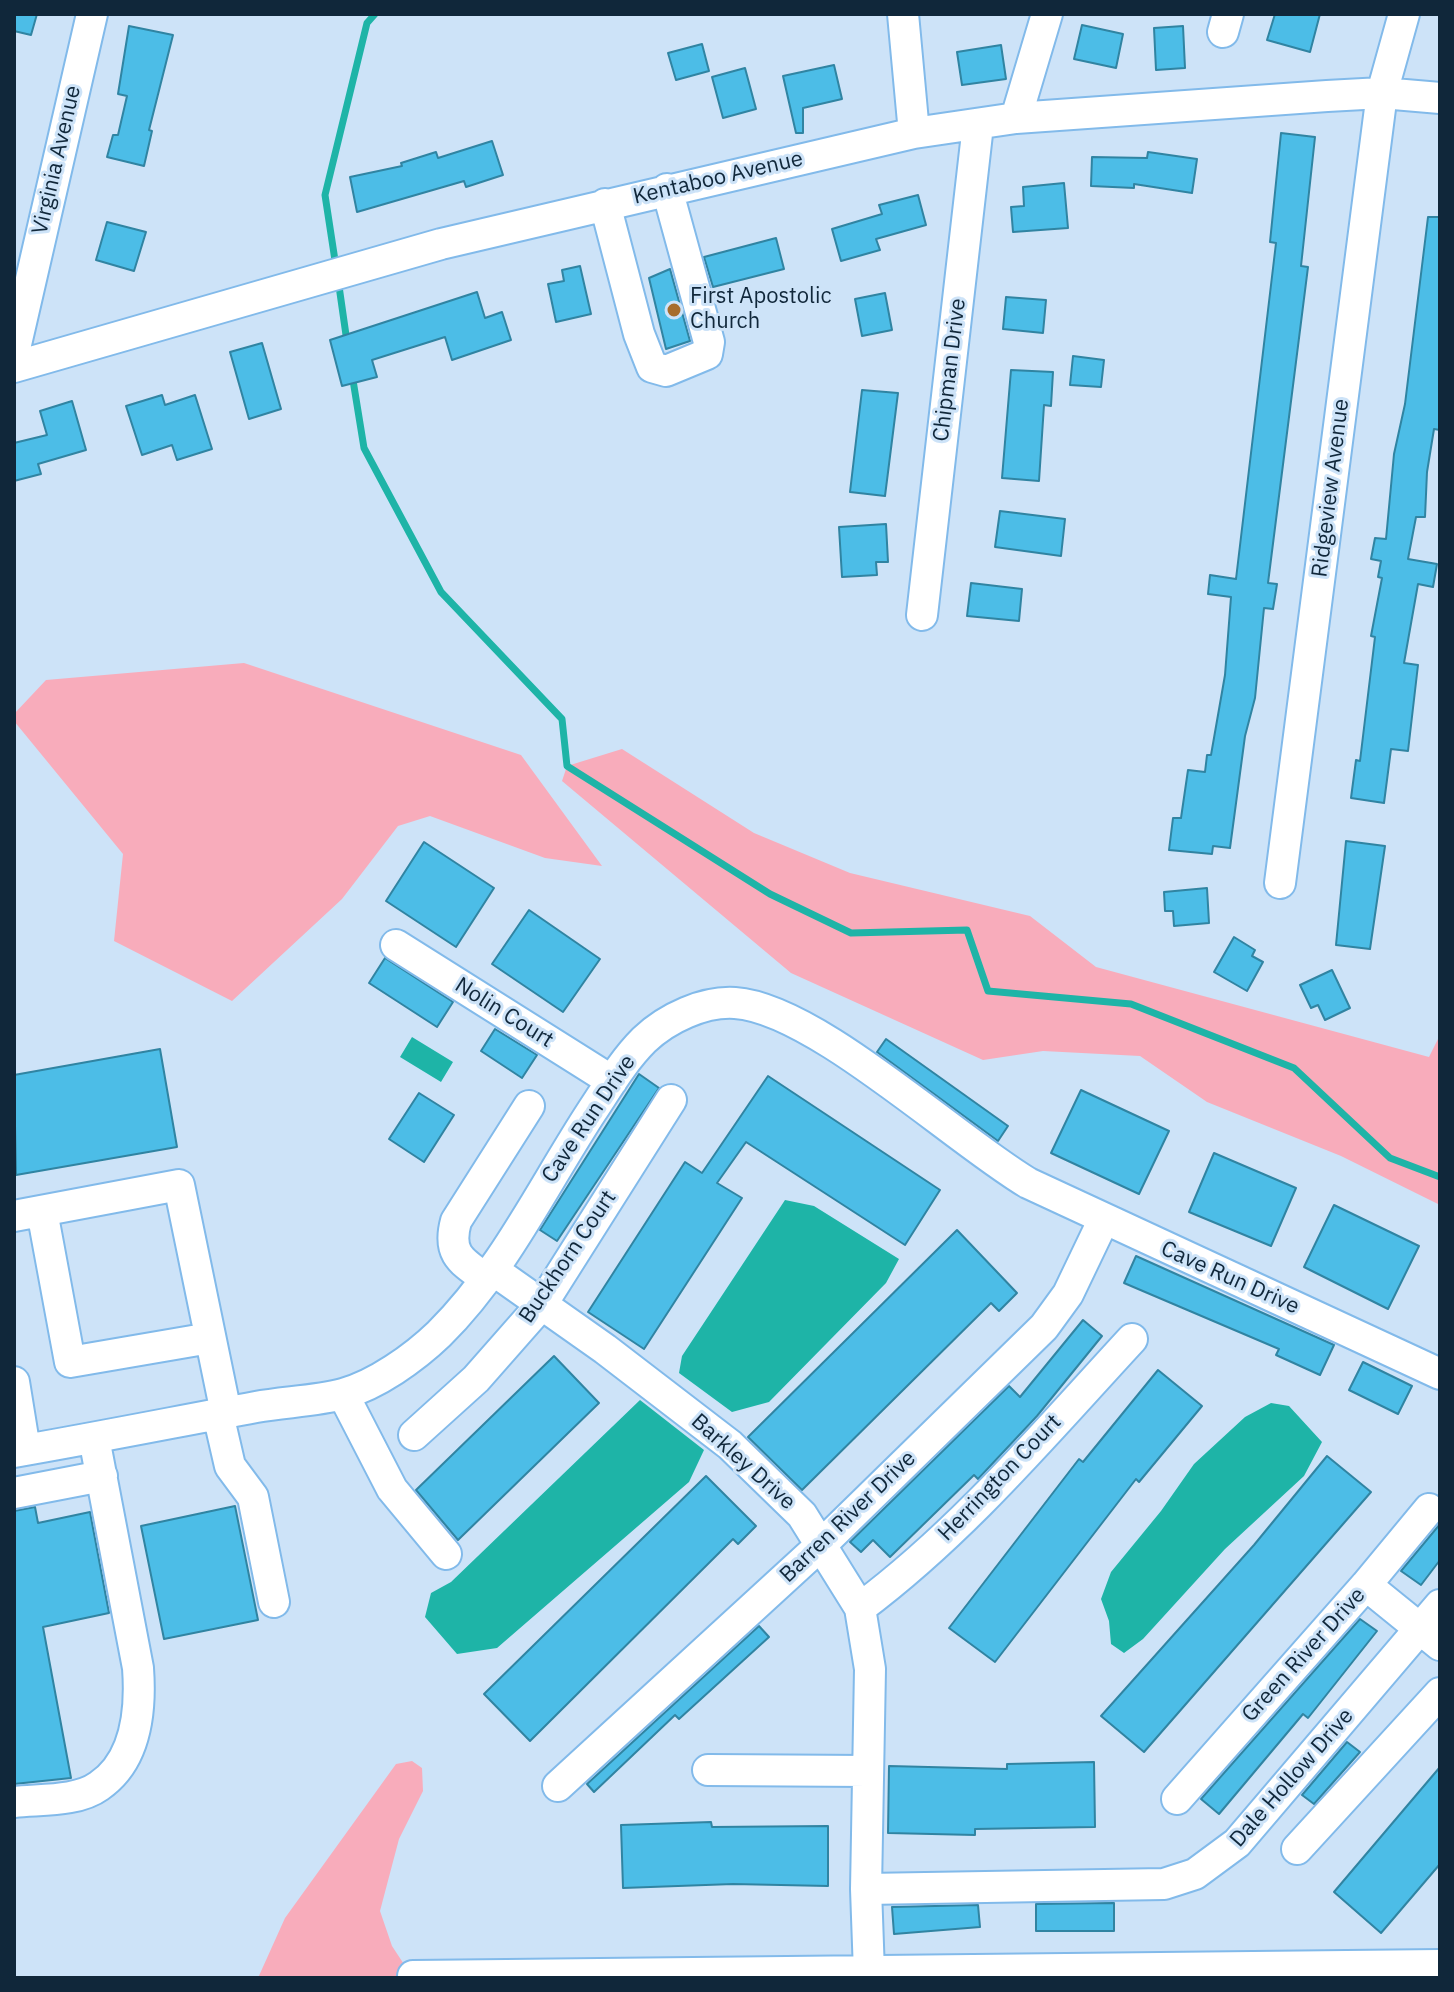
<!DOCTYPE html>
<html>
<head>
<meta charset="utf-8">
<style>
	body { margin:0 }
	#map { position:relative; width:1454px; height:1992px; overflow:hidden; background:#cde3f8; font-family:"IBM Plex Sans",sans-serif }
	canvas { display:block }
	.frame { position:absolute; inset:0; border:16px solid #10273a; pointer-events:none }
</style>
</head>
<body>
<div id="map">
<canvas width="1454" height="1992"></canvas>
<div class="frame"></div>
</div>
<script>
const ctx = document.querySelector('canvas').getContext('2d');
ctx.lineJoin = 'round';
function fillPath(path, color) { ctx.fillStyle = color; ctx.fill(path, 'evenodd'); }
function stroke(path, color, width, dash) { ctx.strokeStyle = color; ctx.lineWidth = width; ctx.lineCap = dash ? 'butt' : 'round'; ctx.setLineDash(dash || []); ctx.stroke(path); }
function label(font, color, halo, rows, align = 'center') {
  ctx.font = font + ' "IBM Plex Sans",sans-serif'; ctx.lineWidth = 6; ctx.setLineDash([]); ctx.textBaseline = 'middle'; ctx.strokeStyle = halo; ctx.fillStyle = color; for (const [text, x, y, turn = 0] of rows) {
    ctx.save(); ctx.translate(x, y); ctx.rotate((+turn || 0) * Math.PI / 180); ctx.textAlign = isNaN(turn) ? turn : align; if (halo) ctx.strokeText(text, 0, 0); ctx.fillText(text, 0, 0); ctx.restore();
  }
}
fillPath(new Path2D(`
	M244 663 521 755 602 866 545 858 430 816 398 826 342 899 232 1001 114 941 123 854 14 721V714L46 680Z
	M622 749 754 833 850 873 1030 916 1096 967 1429 1057 1440 1035V1205L1341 1156 1207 1102 1140 1056 1043 1051 983 1060 791 973 562 781 567 766Z
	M412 1761 422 1768 423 1791 399 1839 380 1911 392 1946 413 1978H258L285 1918 396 1764Z`), '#f8acbb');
fillPath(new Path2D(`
	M412 1037 453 1062 441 1082 400 1057Z
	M785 1200 814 1206 899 1259 886 1283 769 1402 732 1412 679 1373 682 1356Z
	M640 1400 704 1450 689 1482 497 1648 457 1654 425 1617 431 1593 451 1582Z
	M1271 1403 1289 1406 1322 1442 1304 1476 1225 1549 1143 1639 1124 1653 1111 1644 1109 1621 1101 1599 1111 1572 1161 1511 1194 1464 1245 1417Z`), '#1eb4a7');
stroke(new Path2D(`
	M336 267 325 195 367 23 375 14
	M338 279 347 342
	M352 374 364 448 441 592 562 719 567 766 770 894 851 933 967 930 988 991 1131 1004 1294 1068 1390 1158 1440 1177`), '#1eb4a7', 7);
const building = new Path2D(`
	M14 14H37L31 35 14 31Z
	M1275 14H1320L1310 52 1267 40Z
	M1082 25 1123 34 1116 68 1074 59Z
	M129 26 173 35 149 130 152 131 144 166 107 157 113 135H118L127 96 118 94Z
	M1183 26 1185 68 1156 70 1154 28Z
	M702 44 709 71 676 80 668 53Z
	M1001 45 1006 79 962 85 957 52Z
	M834 65 842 99 803 108V133H796L783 76Z
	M745 68 756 109 723 118 712 77Z
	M1281 133 1315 137 1301 266 1308 267 1268 583 1277 584 1273 609 1264 608 1255 698 1245 736 1230 848 1213 846 1212 854 1169 850 1173 818H1181L1188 770 1205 772 1207 755H1211L1225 675 1231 597 1208 594 1210 575 1236 579 1276 243 1270 242Z
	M492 141 503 175 466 187 464 181 357 212 350 177 402 166 401 163 436 152 438 158Z
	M1148 152 1197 159 1192 193 1134 184V188L1091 186 1092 157 1147 158Z
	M1064 183 1068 228 1013 232 1011 207 1024 206 1023 187Z
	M918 195 926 225 876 239 880 250 841 261 832 229 882 214 879 205Z
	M1428 217H1440V430L1434 429 1427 472 1425 517H1416L1408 559 1437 564 1433 587 1418 584 1404 663 1418 665 1408 751 1391 749 1384 803 1351 798 1356 760 1360 761 1375 637 1371 636 1382 578 1378 577 1381 561 1371 559 1375 538 1386 539 1394 454 1405 404Z
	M107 222 146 232 134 271 96 260Z
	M776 238 784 269 713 287 704 257Z
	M580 266 591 314 556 322 548 284 564 281 562 270Z
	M670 269 690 341 666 349 649 278Z
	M477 292 485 318 502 312 511 340 452 360 445 337 372 360 377 377 342 386 330 340Z
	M885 293 892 330 862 336 855 299Z
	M1006 297 1046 300 1043 333 1003 329Z
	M262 343 281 409 249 419 230 352Z
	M1073 356 1104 360 1101 387 1070 385Z
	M1011 370 1053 372 1051 406 1044 405 1039 481 1002 478Z
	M862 390 898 393 885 496 850 492Z
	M162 395 165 405 195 395 212 449 177 460 172 445 142 455 126 406Z
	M72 401 86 450 38 464 41 474 14 481V443L47 435 40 411Z
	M1000 511 1065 519 1061 556 995 547Z
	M886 524 888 562H876L877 575 842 577 839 527Z
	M971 583 1022 589 1019 621 967 616Z
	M1346 841 1385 846 1370 949 1336 945Z
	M424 842 494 888 456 947 386 901Z
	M1207 888 1209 923 1174 926 1173 911H1165L1164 892Z
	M529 910 600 959 563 1012 492 964Z
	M1234 937 1255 950 1252 956 1263 962 1247 991 1214 972Z
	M385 958 453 1002 437 1027 369 983Z
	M1332 970 1350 1008 1325 1020 1318 1005 1311 1008 1300 985Z
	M495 1029 537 1055 522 1078 481 1051Z
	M886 1039 1008 1126 998 1141 877 1052Z
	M160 1049 177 1147 16 1175 14 1075Z
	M639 1074 659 1088 557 1241 540 1230Z
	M768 1076 940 1190 905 1245 746 1142 717 1183 742 1198 644 1349 588 1312 685 1162 702 1173Z
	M1081 1090 1169 1131 1139 1194 1051 1153Z
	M419 1093 454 1115 424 1162 389 1139Z
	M1214 1153 1296 1188 1271 1246 1189 1212Z
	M1334 1205 1419 1246 1388 1309 1304 1267Z
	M957 1230 1017 1293 999 1311 991 1303 802 1490 748 1437Z
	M1136 1256 1334 1345 1320 1375 1276 1355 1279 1349 1124 1283Z
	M1083 1320 1102 1336 1037 1416 978 1479 974 1475 890 1557 873 1540 861 1552 850 1542 1009 1386 1020 1397Z
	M554 1356 599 1403 458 1540 416 1490Z
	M1363 1362 1412 1386 1398 1414 1349 1390Z
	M1158 1370 1202 1406 1139 1482 1136 1479 995 1662 949 1628 1079 1459 1083 1462Z
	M1327 1456 1371 1492 1144 1752 1101 1716 1254 1545Z
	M706 1476 756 1526 738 1544 733 1539 530 1741 484 1694Z
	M235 1506 258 1620 164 1639 141 1526Z
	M35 1507 38 1523 90 1512 109 1613 43 1627 71 1778 14 1784V1511Z
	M1440 1524V1560L1421 1585 1401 1571Z
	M1360 1619 1377 1631 1308 1718 1303 1714 1219 1814 1201 1799Z
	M759 1626 769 1637 679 1719 675 1715 594 1792 587 1784Z
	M1347 1742 1360 1752 1314 1804 1302 1795Z
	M1094 1762 1095 1827 975 1829V1835L888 1833 889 1766 1007 1769V1764Z
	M1440 1767V1864L1381 1933 1334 1892Z
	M711 1822 712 1827 828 1826V1886L733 1884 623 1888 621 1825Z
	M1114 1903V1931H1036V1904Z
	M978 1905 980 1927 894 1934 892 1907Z`);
fillPath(building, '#4cbde7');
stroke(building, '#3084a2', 2);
const minor = new Path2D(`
	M903 14 914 133
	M1223 32 1228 14
	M1016 118 1047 14
	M605 204 639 334 652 367 666 371 707 354 709 342 667 189
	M14 353 92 14
	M14 367 441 244 914 133 1016 118 1327 96 1382 93 1440 98
	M922 615 978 125
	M1280 883 1382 93 1404 14
	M396 945 612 1081
	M42 1211 70 1362 210 1338
	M14 1216 179 1185 226 1413
	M493 1270 605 1349 730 1445 802 1515 860 1608 870 1669 866 1889 869 1973
	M486 1279C461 1261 447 1254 456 1221L529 1106
	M14 1382 25 1450
	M343 1394 392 1489 446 1554
	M218 1414 230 1466 253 1497 274 1602
	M414 1435 476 1379 542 1304 671 1100
	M14 1452C95 1438 175 1422 256 1407 284 1402 316 1401 343 1394 376 1385 414 1358 439 1334 503 1271 543 1186 592 1111 608 1087 623 1061 644 1040 667 1018 704 1001 735 1003 814 1008 954 1139 1028 1183L1440 1374
	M14 1493 102 1476
	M1366 1585 1440 1645
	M860 1608C962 1532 1046 1432 1132 1339
	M708 1770 868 1771
	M558 1786 821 1545 1044 1327 1068 1294 1103 1221
	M1177 1799 1366 1585 1429 1509
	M14 1802C40 1799 77 1802 99 1786 137 1760 141 1709 138 1668L94 1438
	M1297 1849 1440 1693
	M866 1889 1164 1884 1195 1874 1237 1843 1440 1605
	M413 1976 1440 1965`);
stroke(minor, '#82baea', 34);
stroke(minor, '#fff', 30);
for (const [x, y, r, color] of [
	[674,310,8,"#a76d2c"]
]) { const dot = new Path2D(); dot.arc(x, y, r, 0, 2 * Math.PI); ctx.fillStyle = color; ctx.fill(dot); stroke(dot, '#cde3f8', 3); }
label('22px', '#10273a', '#cde3f8', [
	["Virginia Avenue",57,160,-77],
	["Kentaboo Avenue",718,178,-13],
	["Chipman Drive",950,370,-83],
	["Ridgeview Avenue",1331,488,-83],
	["Nolin Court",504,1013,32],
	["Cave Run Drive",589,1119,-56],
	["Buckhorn Court",568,1257,-56],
	["Cave Run Drive",1230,1278,24],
	["Barkley Drive",743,1462,42],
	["Herrington Court",1000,1478,-46],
	["Barren River Drive",848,1517,-44],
	["Green River Drive",1304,1655,-48],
	["Dale Hollow Drive",1292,1778,-49]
]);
label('22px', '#10273a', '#cde3f8', [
	["First Apostolic",690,297],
	["Church",690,322]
], 'left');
</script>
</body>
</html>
